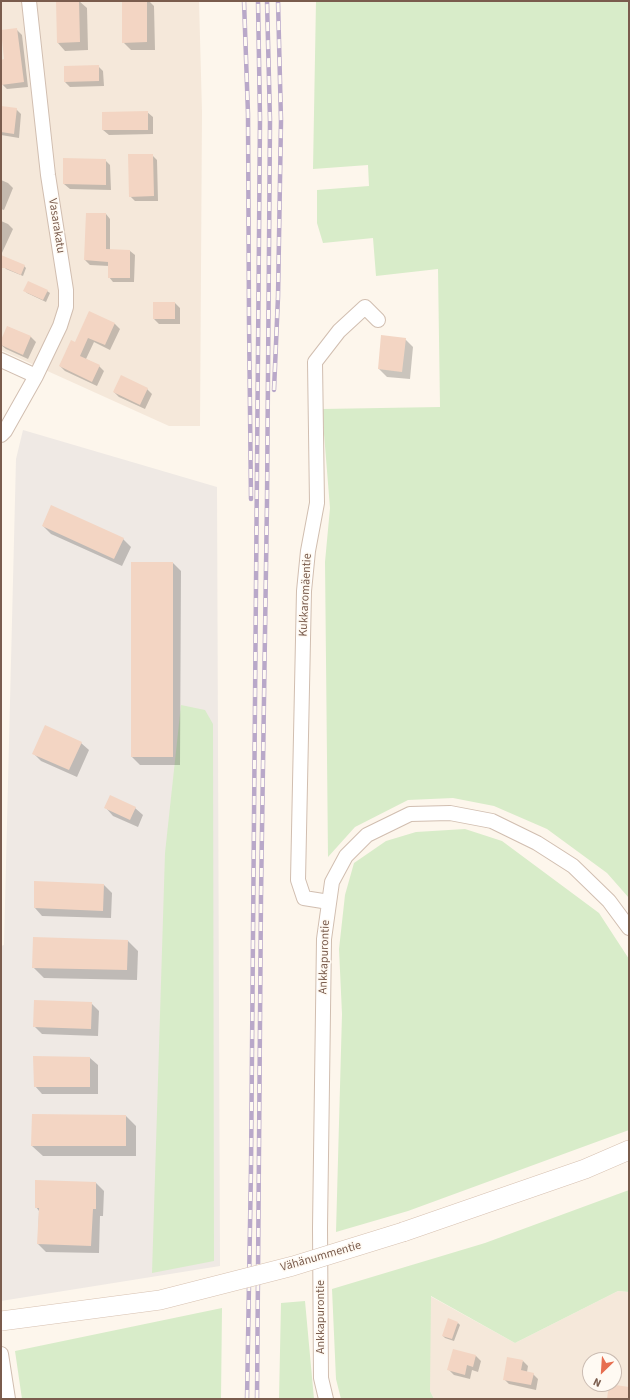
<!DOCTYPE html>
<html>
<head>
<meta charset="utf-8">
<style>
	body { margin:0 }
	#map { position:relative; width:630px; height:1400px; overflow:hidden; background:#fdf6ec; font-family:"Source Sans 3",sans-serif }
	canvas { display:block }
	.frame { position:absolute; inset:0; border:2px solid #7a5c4d; pointer-events:none }
	.north { position:absolute; left:582px; top:1352px; width:40px; height:40px; box-sizing:border-box; background:#fffaf3; border:1px solid #cabbb1; border-radius:50%; rotate:205deg; font-size:11px; font-weight:700; line-height:16px; text-align:center; color:#7a5c4d }
	.north::after { content:''; display:block; margin:auto; width:14px; height:18px; background:#e76f51; clip-path:polygon(50% 0,100% 100%,50% 72%,0 100%) }
</style>
</head>
<body>
<div id="map">
<canvas width="630" height="1400"></canvas>
<div class="frame"></div>
<div class="north">N</div>
</div>
<script>
const ctx = document.querySelector('canvas').getContext('2d');
ctx.lineJoin = 'round';
function fillPath(path, color) { ctx.fillStyle = color; ctx.fill(path, 'evenodd'); }
function stroke(path, color, width, dash) { ctx.strokeStyle = color; ctx.lineWidth = width; ctx.lineCap = dash ? 'butt' : 'round'; ctx.setLineDash(dash || []); ctx.stroke(path); }
function label(font, color, halo, rows, align = 'center') {
  ctx.font = font + ' "Source Sans 3",sans-serif'; ctx.lineWidth = 3; ctx.setLineDash([]); ctx.textBaseline = 'middle'; ctx.strokeStyle = halo; ctx.fillStyle = color; for (const [text, x, y, turn = 0] of rows) {
    ctx.save(); ctx.translate(x, y); ctx.rotate((+turn || 0) * Math.PI / 180); ctx.textAlign = isNaN(turn) ? turn : align; if (halo) ctx.strokeText(text, 0, 0); ctx.fillText(text, 0, 0); ctx.restore();
  }
}
fillPath(new Path2D(`
	M1 1H199L202 112 200 426H169L1 350Z
	M618 1291 629 1292V1399H434L430 1391V1296L515 1343ZM590 1360H614V1384H590Z`), '#f5e8da');
fillPath(new Path2D(`
	M23 430 217 487 220 1266 1 1301V946L4 945 16 459Z`), '#efe9e4');
fillPath(new Path2D(`
	M316 1H629V898L607 873 547 829 494 806 453 798 408 800 355 827 328 857 325 562 330 508 322 409 440 407 438 269 376 276 373 238 323 243 317 223V190L369 186 368 165 313 169Z
	M181 705 205 710 213 724 214 1261 152 1273 165 853Z
	M465 829 502 841 599 913 629 959V1130L408 1211 336 1232 342 1014 339 949 345 895 354 863 386 841 416 832Z
	M629 1190V1292L618 1291 515 1343 431 1296 430 1391 434 1399H341L336 1379 332 1289 485 1243Z
	M305 1301 314 1399H279L281 1303Z
	M222 1308 221 1399H22L15 1351Z`), '#d8ecc9');
fillPath(new Path2D(`
	M57 1H79L87 8 88 50 65 51 58 43Z
	M123 1H149L154 6 155 50H131L123 42Z
	M17 30 22 35 28 87 7 89 2 84 1 61 5 60Z
	M98 66 103 71 104 86 70 87 65 82Z
	M1 107 16 109 21 114 19 138 1 135Z
	M147 112 153 117V134L109 135 103 130Z
	M152 155 157 160 158 201H135L130 196Z
	M64 159 105 160 110 165 111 190 70 189 64 184Z
	M1 180 8 183 13 188 4 210 1 209Z
	M106 214 110 219V250L130 251 135 255 134 282H113L109 277V266L90 265 85 260Z
	M1 221 8 224 13 229 1 255Z
	M4 266H24L26 268 23 276 6 269Z
	M25 291H47L50 293 46 302 27 293Z
	M175 303 180 308V324H159L154 319Z
	M89 313 115 324 120 329 110 350 94 342 86 359 99 366 104 371 97 386 65 371 60 366 76 343Z
	M8 327 31 337 36 342 28 359 6 349 1 345Z
	M405 339 413 347 410 379 387 377 379 369Z
	M147 389 152 394 145 409 119 397 114 392Z
	M43 526 123 539 131 547 122 566 51 534Z
	M132 563H173L181 571 180 765H140L132 757Z
	M81 743 89 750 77 777 41 761 33 753Z
	M106 808H135L143 815 138 827 113 816Z
	M35 882 104 885 112 893 111 918 42 916 35 908Z
	M128 941 138 951 137 980 44 978 33 967Z
	M91 1003 99 1011 98 1036 42 1034 34 1026Z
	M90 1058 98 1065V1094H42L35 1086Z
	M126 1116 136 1126V1156H43L32 1146Z
	M96 1183 104 1191 103 1216H100L99 1253 46 1252 38 1244 39 1211 36 1207Z
	M458 1323 460 1325 454 1341 445 1338 443 1336Z
	M476 1356 481 1361 478 1372 472 1370 470 1379 454 1375 448 1369Z
	M523 1361 528 1366 527 1372 533 1374 538 1379 536 1390 509 1384 504 1379Z`), '#0003');
fillPath(new Path2D(`
	M56 1H79L80 42 57 43Z
	M122 1H147V42L122 43Z
	M17 28 24 82 1 85V60L4 59 1 30Z
	M99 65V81L64 82V66Z
	M1 106 17 108 14 134 1 132Z
	M148 111V130H102V112Z
	M128 154H153L154 196 129 197Z
	M63 158 106 159V185L63 184Z
	M86 213H106V249L130 250V278H108V262L84 260Z
	M1 255 25 265 21 275 5 268H1Z
	M28 281 48 290 43 300 23 291Z
	M153 302H175V319H153Z
	M89 311 115 323 105 345 88 338 80 356 100 365 92 382 59 366 71 340 75 342Z
	M7 326 31 336 23 355 1 345V340Z
	M381 335 406 338 402 372 378 369Z
	M121 375 148 388 140 405 113 392Z
	M51 505 124 538 114 559 42 526Z
	M131 562H173V757H131Z
	M45 725 82 742 69 770 32 754Z
	M110 795 136 807 130 820 104 808Z
	M34 881 104 884 103 911 34 908Z
	M33 937 128 940 127 970 32 968Z
	M34 1000 92 1002 91 1029 33 1027Z
	M33 1056 90 1057V1087H34Z
	M32 1114 126 1115V1146H31Z
	M35 1180 96 1182V1209H93L91 1246 37 1244 39 1208H35Z
	M448 1318 458 1322 452 1339 442 1336Z
	M453 1349 476 1355 473 1367 467 1365 465 1375 447 1370Z
	M507 1357 523 1360 521 1370 534 1373 531 1385 503 1380Z
	M609 1384 629 1387V1399H607Z`), '#f3d5c3');
const street = new Path2D(`
	M1 360 36 376
	M1 435 5 431 36 376 60 326 66 307V290L48 175 29 1
	M329 902 304 898 298 880 304 591 308 551 317 503 315 362 339 331 365 307 378 320
	M1 1354 8 1399
	M326 1399 321 1378 320 1228 324 939 332 882 346 856 367 835 410 814 450 813 492 821 537 843 573 866 609 901 629 928`);
const secondary = new Path2D(`
	M403 1232 585 1169 629 1150`);
stroke(street, '#d1beb0', 16);
stroke(secondary, '#d6c0b0', 20);
stroke(street, '#fff', 14);
stroke(secondary, '#fff', 19);
const rail = new Path2D(`
	M244 1 248 114 249 322 251 499
	M274 390 278 297 281 121 278 1
	M247 1399 251 1168 260 119 258 1
	M257 1399 261 896 267 502 270 121 267 1`);
stroke(rail, '#b9a8c9', 4.5);
stroke(rail, '#fffaf3', 3, [9]);
const secondaryBridge = new Path2D(`
	M1 1321 160 1300 293 1266 403 1232`);
stroke(secondaryBridge, '#d6c0b0', 20, []);
stroke(secondaryBridge, '#fff', 19);
label('12px', '#7a5c4d', '#fffaf3', [
	["Vasarakatu",56,226,81],
	["Kukkaromäentie",306,595,-87],
	["Ankkapurontie",325,957,-88],
	["Vähänummentie",321,1257,-16],
	["Ankkapurontie",321,1317,-90]
]);
</script>
</body>
</html>
